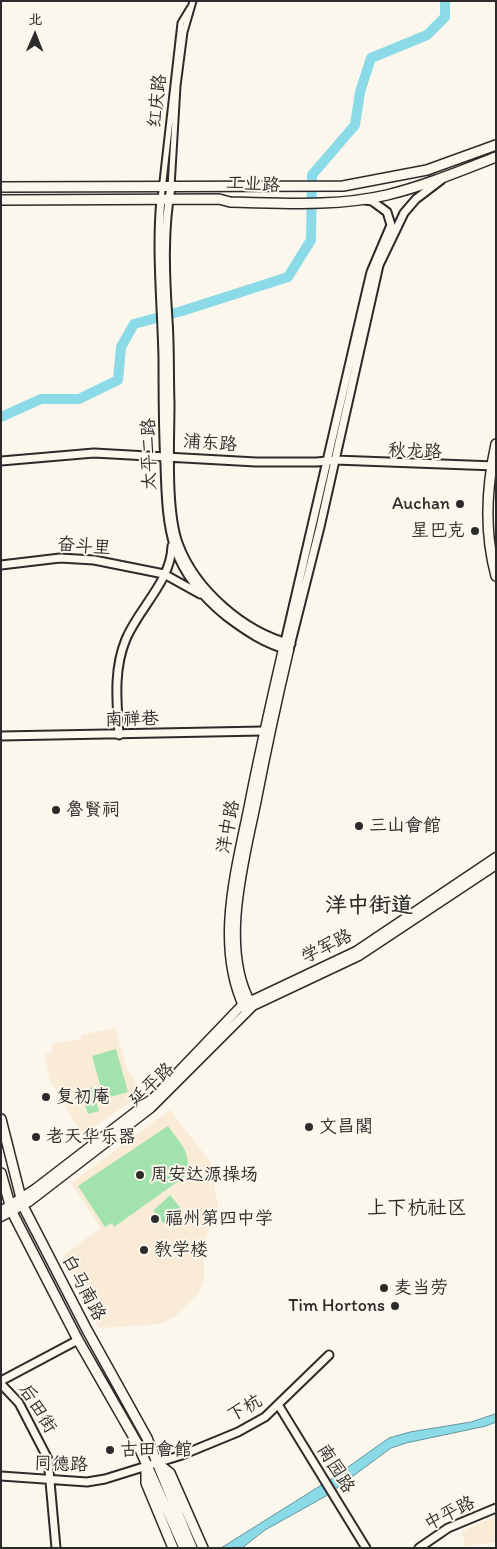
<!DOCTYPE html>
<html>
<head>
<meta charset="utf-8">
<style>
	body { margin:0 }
	#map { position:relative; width:497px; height:1549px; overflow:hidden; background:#fbf7ec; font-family:Itim,"LXGW WenKai TC",sans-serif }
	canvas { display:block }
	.frame { position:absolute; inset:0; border:2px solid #2b2b2b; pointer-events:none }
	.north { position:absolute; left:10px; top:10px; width:50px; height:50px; -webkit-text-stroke:4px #fbf7ec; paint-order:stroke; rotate:1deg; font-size:14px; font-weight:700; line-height:20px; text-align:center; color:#2b2b2b }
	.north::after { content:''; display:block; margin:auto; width:18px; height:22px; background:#2b2b2b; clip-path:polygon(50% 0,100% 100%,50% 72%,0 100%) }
</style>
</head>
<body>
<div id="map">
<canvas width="497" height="1549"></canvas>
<div class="frame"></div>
<div class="north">北</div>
</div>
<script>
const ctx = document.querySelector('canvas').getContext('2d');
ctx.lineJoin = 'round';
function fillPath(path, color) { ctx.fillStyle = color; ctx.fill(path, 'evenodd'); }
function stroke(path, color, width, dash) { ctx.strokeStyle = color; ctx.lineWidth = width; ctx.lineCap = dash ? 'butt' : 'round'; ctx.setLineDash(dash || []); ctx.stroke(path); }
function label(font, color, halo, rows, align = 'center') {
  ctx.font = font + ' Itim,"LXGW WenKai TC",sans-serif'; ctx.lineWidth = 4; ctx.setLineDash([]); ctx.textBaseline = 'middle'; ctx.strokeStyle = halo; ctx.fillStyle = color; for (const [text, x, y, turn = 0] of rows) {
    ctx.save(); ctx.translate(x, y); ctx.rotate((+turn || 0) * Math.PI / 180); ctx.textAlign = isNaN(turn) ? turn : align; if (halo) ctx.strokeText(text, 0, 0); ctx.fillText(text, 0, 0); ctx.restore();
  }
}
fillPath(new Path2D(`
	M115 1028 127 1070 144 1093 82 1135 50 1080 44 1054 52 1052 51 1044 82 1039 81 1035Z
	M170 1110 211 1163 218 1207 204 1244V1282L198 1294 174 1317 161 1324 99 1328 69 1270 64 1255 101 1228 71 1183Z
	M496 1516V1542L465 1547 462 1531Z`), '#f9ebd6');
fillPath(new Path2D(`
	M116 1049 128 1092 104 1099 92 1056Z
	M92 1087 99 1111 88 1114 80 1091Z
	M168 1126C180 1143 195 1156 184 1177L114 1227 112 1223 105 1227 78 1186Z
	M170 1195 183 1211 166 1226 153 1211Z`), '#a2e3ad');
const water = new Path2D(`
	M496 1414V1422L486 1426 406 1443 391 1448 326 1496 265 1530 242 1548H221L331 1479 389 1438 410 1432 471 1422Z`);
fillPath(water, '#8bdae8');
stroke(water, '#65949c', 1);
stroke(new Path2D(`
	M1 417 41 399H79L118 380 121 347 134 324 182 311 288 277 311 240 312 175 355 125 360 92 371 58 427 35 445 17V1`), '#8bdae8', 10);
const minor = new Path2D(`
	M171 187 177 86 184 32 193 1
	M161 199 181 23 190 8`);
const tertiary = new Path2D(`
	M171 187C163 230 165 276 168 320 170 347 169 376 170 403 170 442 166 509 178 543 195 590 244 632 291 644
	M161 199C156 252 162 306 163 359 163 394 163 430 165 465 167 533 170 570 226 616 246 631 265 644 289 650L320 527 379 265 404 213 416 199 441 180
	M1 461 94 453 256 462H317L335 460 495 466
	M1 565 60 558 94 560 164 574 200 594
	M284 646 366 293 371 272 391 225 387 212 372 201 365 200
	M119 735C117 703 113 670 126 639 139 608 171 581 172 546
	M1 736 263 731
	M1 1381 78 1340
	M1 1384 19 1403 48 1459 56 1548
	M279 1406 366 1548
	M1 1476 87 1482 105 1479 182 1455 238 1432 265 1417 329 1355
	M419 1548 448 1528 496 1508`);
const secondary = new Path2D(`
	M251 1003C220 948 244 862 256 804 266 752 277 701 289 650
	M244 1008C214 944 236 870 249 805 259 753 271 701 283 649
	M1 1211 36 1188 153 1098 242 1005 356 951 496 857
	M1 1217 29 1202 151 1108 253 1006 359 956 496 865`);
const primary = new Path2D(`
	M1 187 343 186 427 170 496 145
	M1 200 219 199 230 202C283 203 335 207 387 195 424 186 460 171 496 157
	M496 444C486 489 484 532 496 576
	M1 1119 23 1206 87 1330 147 1438 192 1548
	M1 1173 12 1212 78 1340 137 1443 184 1548
	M157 1463 170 1473 203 1548
	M146 1468V1483L173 1548`);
stroke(minor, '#2b2b2b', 9);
stroke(tertiary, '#2b2b2b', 11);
stroke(secondary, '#2b2b2b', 11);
stroke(primary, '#2b2b2b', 12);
stroke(minor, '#fbf7ec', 5);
stroke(tertiary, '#fbf7ec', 7);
stroke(secondary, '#fbf7ec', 8);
stroke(primary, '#fbf7ec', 9);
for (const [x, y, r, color] of [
	[460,504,5,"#2b2b2b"],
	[475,531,5,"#2b2b2b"],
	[56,810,5,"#2b2b2b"],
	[359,826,5,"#2b2b2b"],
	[46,1097,5,"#2b2b2b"],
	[309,1127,5,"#2b2b2b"],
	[36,1137,5,"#2b2b2b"],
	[140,1175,5,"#2b2b2b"],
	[155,1219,5,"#2b2b2b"],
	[144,1250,5,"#2b2b2b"],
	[384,1288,5,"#2b2b2b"],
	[395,1306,5,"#2b2b2b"],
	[110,1450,5,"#2b2b2b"]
]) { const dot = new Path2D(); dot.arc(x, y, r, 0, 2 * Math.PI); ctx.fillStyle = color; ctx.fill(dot); stroke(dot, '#fbf7ec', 2); }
label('18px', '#2b2b2b', '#fbf7ec', [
	["红庆路",158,101,-84],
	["工业路",253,185,3],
	["浦东路",210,444,4],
	["秋龙路",415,452,2],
	["太平二路",150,454,-91],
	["奋斗里",84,547,5],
	["南禅巷",132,720,-1],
	["洋中路",229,827,-79],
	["学军路",327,947,-26],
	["延平路",152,1085,-43],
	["白马南路",83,1288,62],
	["后田街",37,1409,58],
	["下杭",245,1409,-29],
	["同德路",61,1465,2],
	["南园路",335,1469,58],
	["中平路",450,1514,-27]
]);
label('18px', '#2b2b2b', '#fbf7ec', [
	["Auchan",450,504,"right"],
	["星巴克",465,531,"right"],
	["魯賢祠",66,810],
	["三山會館",369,826],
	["复初庵",56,1097],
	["文昌閣",319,1127],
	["老天华乐器",46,1137],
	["周安达源操场",150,1175],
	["福州第四中学",165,1219],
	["教学楼",154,1250],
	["麦当劳",394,1288],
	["Tim Hortons",385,1306,"right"],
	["古田會館",120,1450]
], 'left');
label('20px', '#2b2b2b', '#fbf7ec', [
	["上下杭社区",417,1209]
]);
label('bold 22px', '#2b2b2b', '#fbf7ec', [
	["洋中街道",369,906]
]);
</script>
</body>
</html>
